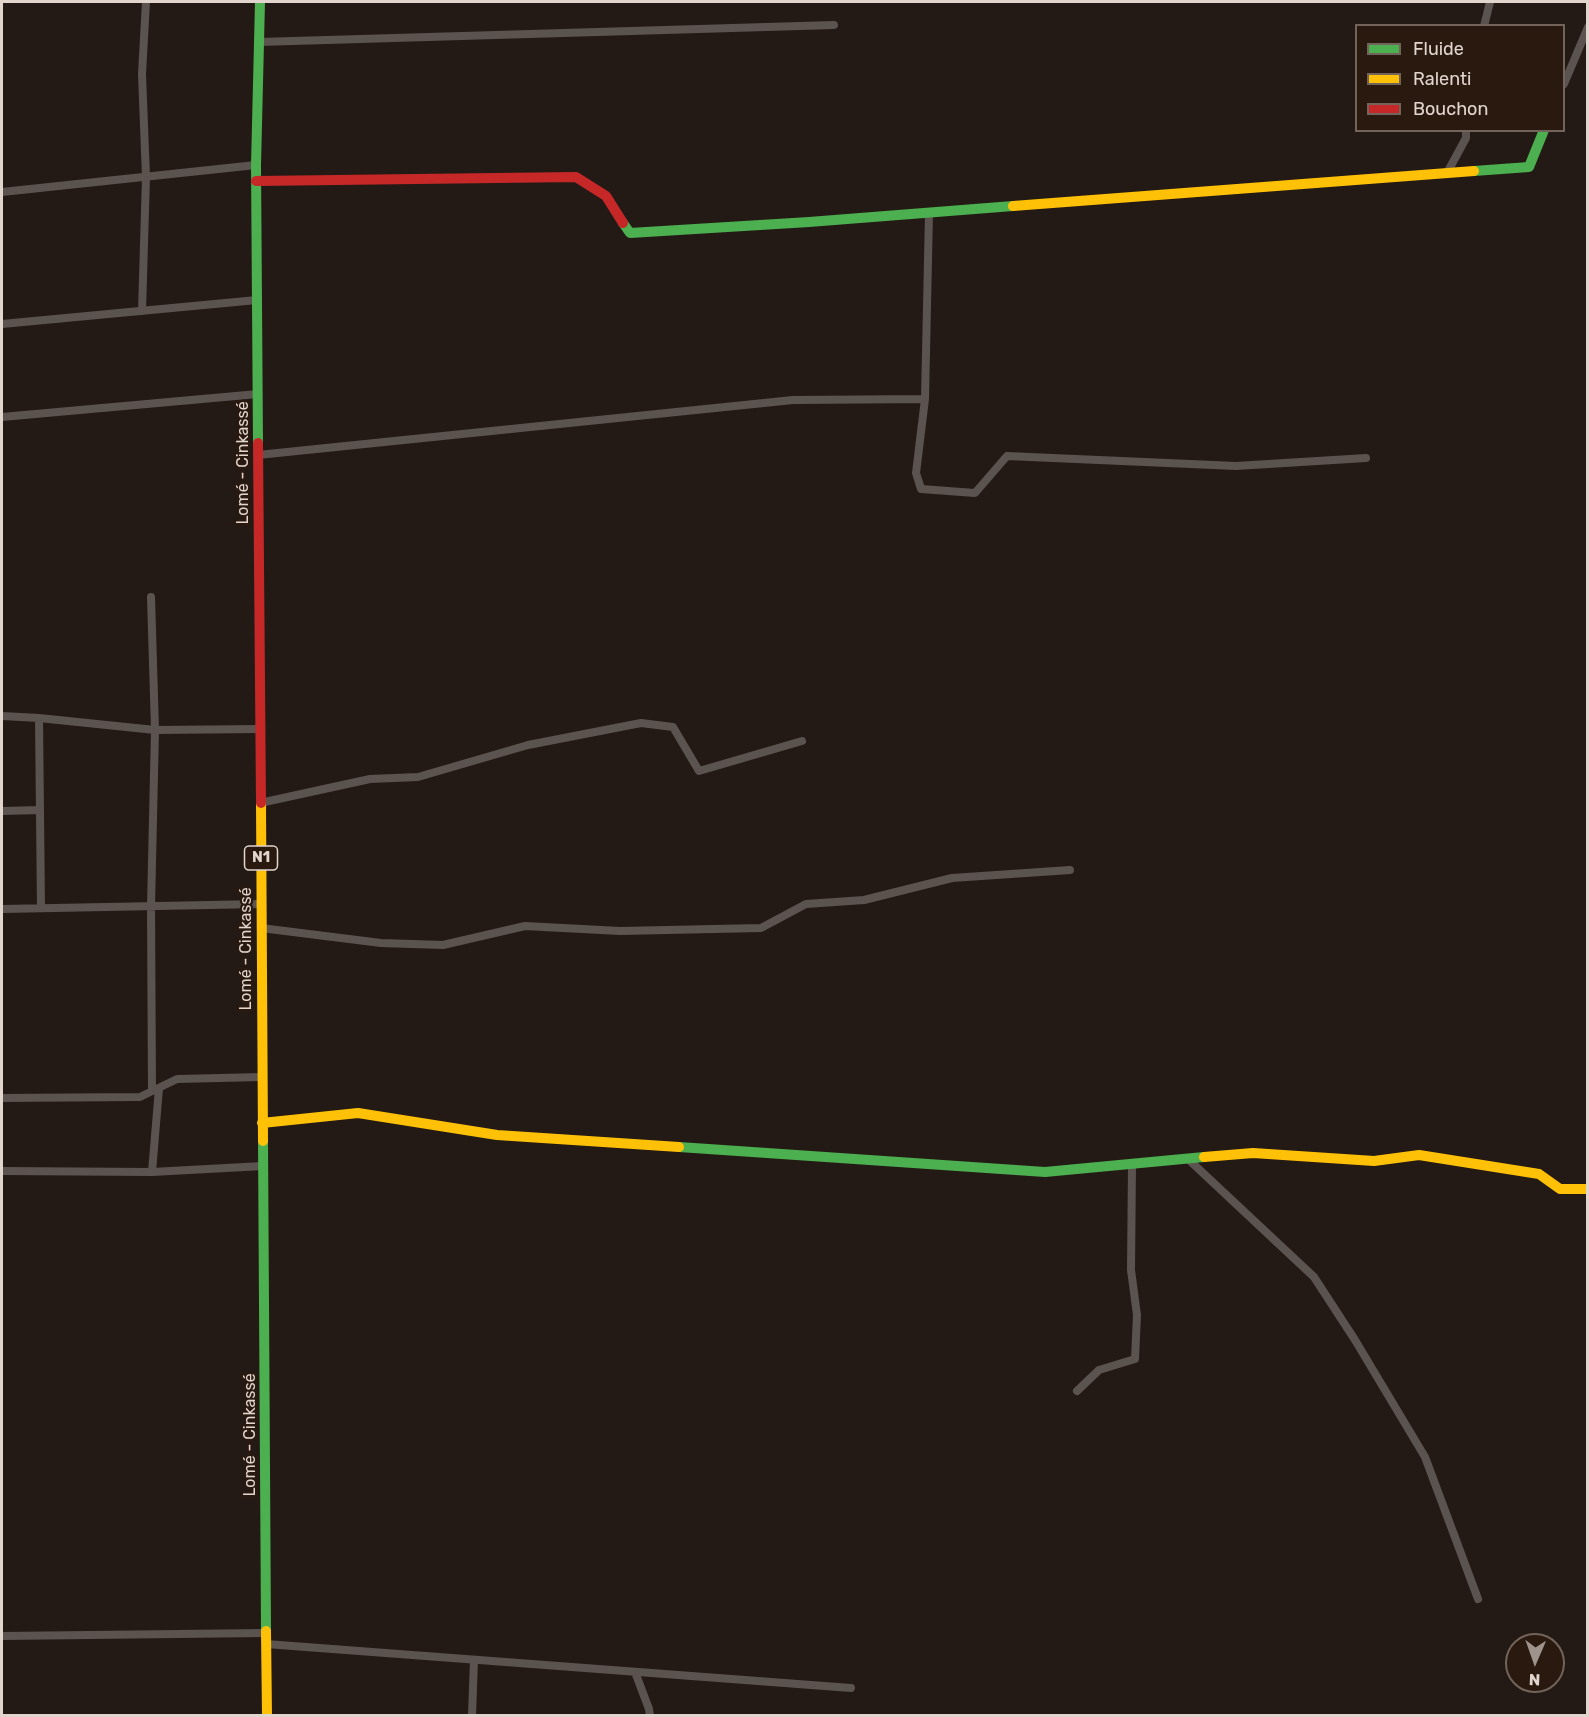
<!DOCTYPE html>
<html>
<head>
<meta charset="utf-8">
<style>
	body { margin:0 }
	#map { position:relative; width:1589px; height:1717px; overflow:hidden; background:#241a15; font-family:Rubik,sans-serif }
	canvas { display:block }
	.frame { position:absolute; inset:0; border:3px solid #e1d5ce; pointer-events:none }
	.legend { position:absolute; left:1355px; top:24px; width:210px; height:108px; box-sizing:border-box; background:#2a190f; border:2px solid #73645b; margin:0; padding:8px 10px; list-style:none; font-size:18px; color:#e1d5ce }
	.legend li { display:flex; align-items:center; gap:12px; height:30px }
	.legend b { width:30px; border:2px solid #73645b }
	.north { position:absolute; left:1505px; top:1633px; width:60px; height:60px; box-sizing:border-box; background:#2a190f; border:2px solid #73645b; border-radius:50%; rotate:182deg; font-size:16px; font-weight:700; line-height:24px; text-align:center; color:#e1d5ce }
	.north::after { content:''; display:block; margin:auto; width:21px; height:27px; background:#9f948d; clip-path:polygon(50% 0,100% 100%,50% 72%,0 100%) }
</style>
</head>
<body>
<div id="map">
<canvas width="1589" height="1717"></canvas>
<div class="frame"></div>
<ul class="legend">
<li><b style="height:8px;background:#4caf50"></b>Fluide</li>
<li><b style="height:8px;background:#ffc107"></b>Ralenti</li>
<li><b style="height:8px;background:#c62828"></b>Bouchon</li>
</ul>
<div class="north">N</div>
</div>
<script>
const ctx = document.querySelector('canvas').getContext('2d');
ctx.lineJoin = 'round';
function stroke(path, color, width, dash) { ctx.strokeStyle = color; ctx.lineWidth = width; ctx.lineCap = dash ? 'butt' : 'round'; ctx.setLineDash(dash || []); ctx.stroke(path); }
function label(font, color, halo, rows, align = 'center') {
  ctx.font = font + ' Rubik,sans-serif'; ctx.lineWidth = 4.5; ctx.setLineDash([]); ctx.textBaseline = 'middle'; ctx.strokeStyle = halo; ctx.fillStyle = color; for (const [text, x, y, turn = 0] of rows) {
    ctx.save(); ctx.translate(x, y); ctx.rotate((+turn || 0) * Math.PI / 180); ctx.textAlign = isNaN(turn) ? turn : align; if (halo) ctx.strokeText(text, 0, 0); ctx.fillText(text, 0, 0); ctx.restore();
  }
}
stroke(new Path2D(`
	M1484 26 1490 2
	M259 42 834 25
	M1564 84 1588 27
	M1447 173 1466 138V130
	M2 192 256 165
	M142 311 146 177 142 74 146 2
	M2 324 257 300
	M925 399 929 213
	M2 417 258 394
	M258 455 793 400 925 399 916 473 921 489 975 493 1007 456 1236 466 1366 458
	M151 597 155 730 151 906 152 1091
	M2 716 39 718 155 730 260 729
	M39 718 41 908
	M260 803 370 779 418 777 528 745 641 723 673 727 699 771 802 741
	M2 811 40 810
	M2 909 261 904
	M261 928 381 943 443 945 525 926 620 931 761 928 806 904 864 900 952 878 1070 870
	M2 1098 140 1097 177 1079 262 1077
	M1188 1159 1314 1277 1355 1340 1425 1457 1478 1599
	M2 1171 152 1172 263 1166
	M152 1172 159 1088
	M1077 1391 1099 1370 1135 1359 1137 1315 1131 1270 1132 1164
	M2 1636 266 1633
	M266 1644 851 1688
	M635 1672 649 1709 650 1716
	M472 1716 474 1660`), '#5b534f', 8);
stroke(new Path2D(`
	M1474 171 1529 167 1544 130
	M623 223 630 233 809 222 1013 206
	M258 443 256 165 260 2
	M263 1141 266 1631
	M679 1147 1045 1172 1204 1157`), '#4caf50', 10);
stroke(new Path2D(`
	M1013 206 1474 171
	M261 803 263 1141
	M262 1123 358 1113 497 1135 679 1147
	M1204 1157 1253 1153 1374 1161 1419 1155 1539 1174 1560 1189H1588
	M266 1631 267 1716`), '#ffc107', 10);
stroke(new Path2D(`
	M256 181 576 177 606 196 623 223
	M258 443 261 803`), '#c62828', 10);
for (const [x, y, w] of [
	[261,858,33]
]) { const box = new Path2D(); box.roundRect(x - w / 2, y - 12, w, 24, 4.5); ctx.fillStyle = '#2a190f'; ctx.fill(box); stroke(box, '#e1d5ce', 1.5); }
label('bold 15px', '#e1d5ce', null, [
	["N1",261,858]
]);
label('16px', '#e1d5ce', '#2a190f', [
	["Lomé - Cinkassé",243,463,-90],
	["Lomé - Cinkassé",246,949,-90],
	["Lomé - Cinkassé",250,1435,-90]
]);
</script>
</body>
</html>
